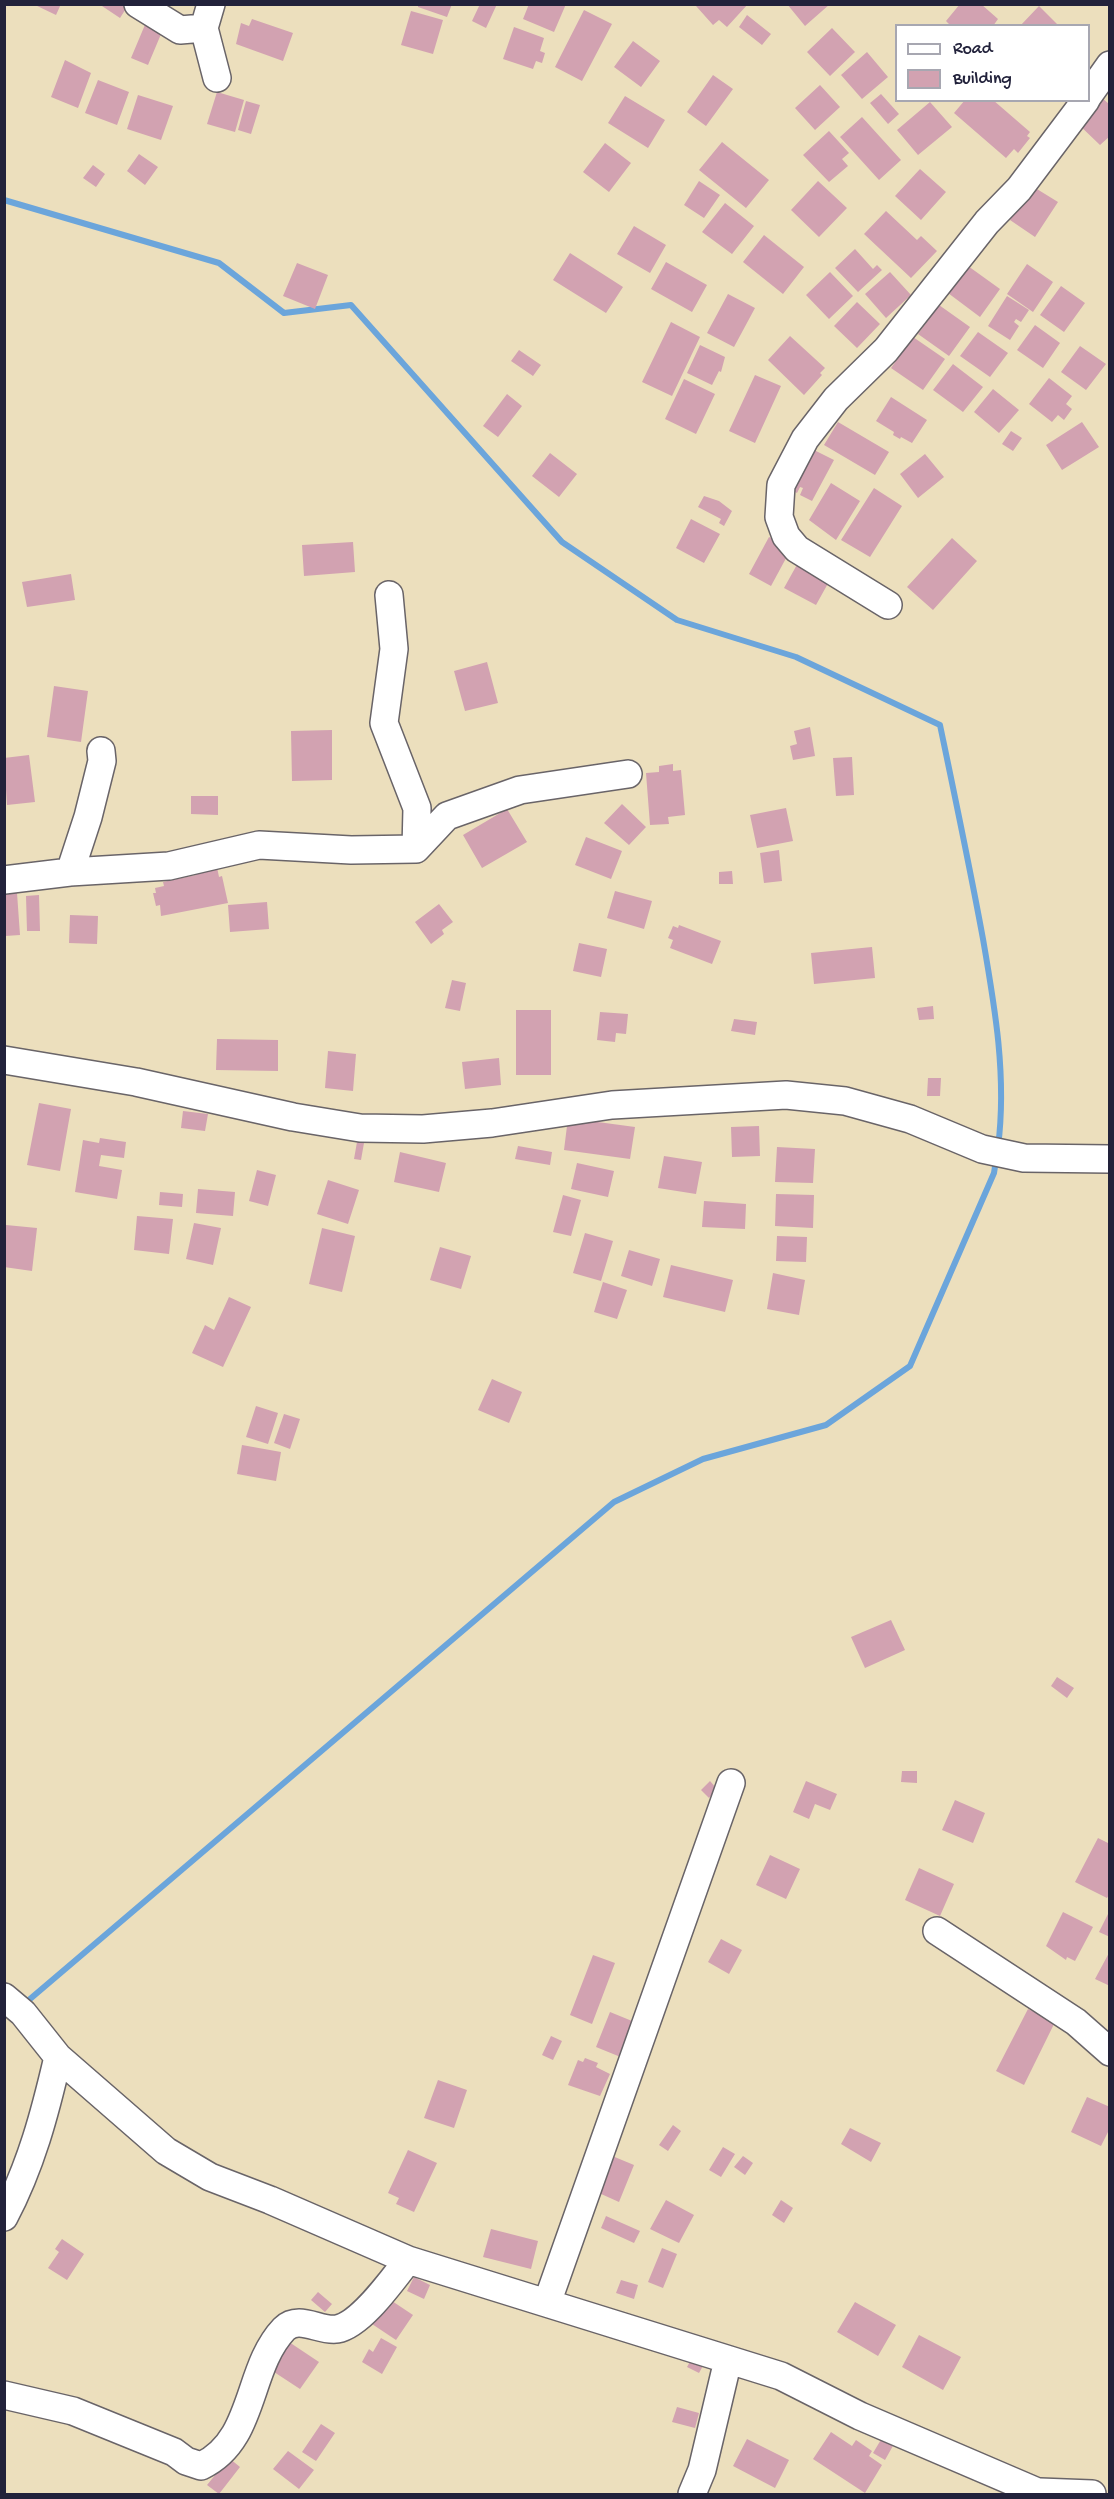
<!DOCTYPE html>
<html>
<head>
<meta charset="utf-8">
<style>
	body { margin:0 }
	#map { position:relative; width:1114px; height:2499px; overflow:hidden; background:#ecdfbd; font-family:"Gochi Hand",sans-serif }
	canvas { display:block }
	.frame { position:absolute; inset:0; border:6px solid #22223b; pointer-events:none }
	.legend { position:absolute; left:895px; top:24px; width:195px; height:78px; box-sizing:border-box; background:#fff; border:2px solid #a7a7b1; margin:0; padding:8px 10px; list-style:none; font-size:18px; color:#22223b }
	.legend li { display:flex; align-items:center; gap:12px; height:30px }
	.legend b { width:30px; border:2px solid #a7a7b1 }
</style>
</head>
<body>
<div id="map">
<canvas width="1114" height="2499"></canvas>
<div class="frame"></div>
<ul class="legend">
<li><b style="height:8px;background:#fff"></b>Road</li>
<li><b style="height:16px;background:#d2a2b1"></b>Building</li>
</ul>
</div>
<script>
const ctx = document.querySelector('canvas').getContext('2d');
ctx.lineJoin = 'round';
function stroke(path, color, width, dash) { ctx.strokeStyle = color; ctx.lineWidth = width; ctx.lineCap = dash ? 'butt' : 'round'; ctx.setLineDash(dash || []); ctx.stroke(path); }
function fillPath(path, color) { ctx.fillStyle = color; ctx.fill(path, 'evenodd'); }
stroke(new Path2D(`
	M4 200 219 263 284 313 351 305 562 542 677 620 796 657 940 725C955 797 970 868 983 939 995 1008 1007 1077 998 1147
	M30 1999 614 1502 703 1459 826 1425 910 1366 994 1173 996 1160`), '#6ba5db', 6);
fillPath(new Path2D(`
	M33 4H61L56 15Z
	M99 4H123L127 7 120 18Z
	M418 4H452L447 17 418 7Z
	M480 4H497L486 28 472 21Z
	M529 4H566L554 32 523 19Z
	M698 4H748L727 27 719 20 713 25 696 6Z
	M787 4H830L805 26Z
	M960 4H981L998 19 993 26H951L946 21Z
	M1039 6 1059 26H1020Z
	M584 10 612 24 582 81 555 67Z
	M411 11 443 20 433 54 401 45Z
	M747 15 771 34 762 45 739 27Z
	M252 19 293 33 283 61 236 44 241 23 249 26Z
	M147 20 164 27 148 65 131 58Z
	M514 27 544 38 540 51 545 53 542 63 536 61 533 69 503 59Z
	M832 28 855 52 830 76 807 52Z
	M633 41 660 61 641 87 614 67Z
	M867 52 888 77 862 99 841 75Z
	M65 60 91 73 78 108 51 97Z
	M713 75 733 89 706 126 687 112Z
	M98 80 129 92 117 125 85 113Z
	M820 85 840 107 815 130 795 108Z
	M217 92 244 100 235 132 207 124Z
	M881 94 899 114 888 124 870 103Z
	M138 95 173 106 161 140 127 129Z
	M625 96 665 120 648 148 608 123Z
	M1101 97 1110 105V136L1100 145 1076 122Z
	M965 100H993L1030 132 1027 136 1030 138 1018 153 1014 149 1006 158 954 113Z
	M246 101 260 105 251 134 238 130Z
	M930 102 952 127 918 155 897 130Z
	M862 117 901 160 879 180 840 137Z
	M829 131 849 153 842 159 848 166 829 182 803 155Z
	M722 142 769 180 746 208 699 170Z
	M605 143 631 163 609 192 583 172Z
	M139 154 158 167 145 185 127 171Z
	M93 165 105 174 96 187 83 178Z
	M920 169 946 192 921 220 895 196Z
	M699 181 720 195 704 218 684 205Z
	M818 181 847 208 819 237 791 210Z
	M1032 186 1058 202 1035 237 1010 220Z
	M725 203 754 226 732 254 702 232Z
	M886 211 917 240 921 236 937 251 911 278 864 234Z
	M634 226 666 245 650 273 617 254Z
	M764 235 804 267 783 294 743 262Z
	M855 249 873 269 877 265 882 270 858 292 835 268Z
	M570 253 623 287 606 313 553 280Z
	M666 262 707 285 692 312 651 289Z
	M297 263 328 275 315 309 283 296Z
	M1027 264 1053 282 1033 312 1007 294Z
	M968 266 1000 289 980 317 948 293Z
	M830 272 853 296 829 319 806 295Z
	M890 272 911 295 886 318 865 294Z
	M1061 286 1085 303 1064 332 1040 315Z
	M728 294 755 308 734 347 707 333Z
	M1007 296 1029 310 1021 322 1016 319 1014 322 1019 326 1010 340 988 326Z
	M857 302 880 324 857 348 834 326Z
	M939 305 970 327 949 356 918 334Z
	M671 322 700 337 672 396 642 382Z
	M1035 325 1060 343 1043 368 1017 350Z
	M978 332 1008 353 990 377 960 356Z
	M790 336 825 368 820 373 822 375 804 395 768 360Z
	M913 337 945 359 923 390 891 368Z
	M700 345 725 357 721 372 719 371 712 385 687 373Z
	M1080 346 1106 364 1086 390 1061 372Z
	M519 350 541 365 533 376 511 361Z
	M953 364 983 387 963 412 933 390Z
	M755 375 781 386 755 443 729 431Z
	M1049 378 1072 396 1066 404 1072 409 1064 420 1058 415 1052 422 1029 404Z
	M684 379 715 394 696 434 665 419Z
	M993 389 1019 410 999 433 974 412Z
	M507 394 522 406 498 437 483 426Z
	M891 397 927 420 912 443 901 437 900 439 893 435 894 432 876 421Z
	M838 422 889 452 875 475 824 445Z
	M1082 422 1099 447 1062 470 1046 445Z
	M1011 431 1022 438 1013 451 1002 444Z
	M806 446 834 460 812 501 800 495 803 488 800 487 797 493 787 488Z
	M550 453 577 474 559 497 532 476Z
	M925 454 944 477 918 498 900 474Z
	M831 483 860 501 836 540 809 520Z
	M874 488 902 506 870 557 841 540Z
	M704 496 719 501 732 511 724 526 719 523 721 519 698 507Z
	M691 519 720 534 704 563 676 548Z
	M769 537 791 549 771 586 749 574Z
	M952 538 977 561 933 610 907 587Z
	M353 542 355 572 304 576 302 545Z
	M799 561 831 578 816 605 784 588Z
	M71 574 75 600 27 607 22 582Z
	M487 662 498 703 465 711 454 671Z
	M54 686 88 691 81 742 47 737Z
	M810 727 815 756 793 760 790 746 797 744 794 731Z
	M332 730V780L292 781 291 731Z
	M29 755 35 802 7 805 4 758Z
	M852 757 854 795 836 796 833 758Z
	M673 764V771L681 770 685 815 668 817 669 824 650 825 646 773 659 772V766Z
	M191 796H218V815L191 814Z
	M622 804 646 827 629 845 604 823Z
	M786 808 793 841 757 848 750 815Z
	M507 809 527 842 482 868 463 835Z
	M586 837 622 851 611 879 575 865Z
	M779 850 782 881 764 883 760 853Z
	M217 867 219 877 222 876 228 903 161 916 160 905 156 906 153 893H156L155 888 164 886 163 882 196 875 195 871Z
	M732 871 733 884H719V872Z
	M615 891 652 901 644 929 607 918Z
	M17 893 20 935 5 936V894Z
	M39 895 40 931H27L26 896Z
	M267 902 269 929 230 932 228 905Z
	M439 904 453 922 442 930 444 934 431 944 415 922Z
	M70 915 98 916 97 944 69 943Z
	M679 925 721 941 712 964 670 948 673 940 668 938 673 926 678 928Z
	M579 943 607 949 601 977 573 971Z
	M872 947 875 978 814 984 811 953Z
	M452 980 466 983 460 1011 445 1008Z
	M933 1006 934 1019 919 1020 917 1008Z
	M516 1010H551V1075H516Z
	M600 1012 628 1014 626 1034 616 1033 615 1042 597 1040Z
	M734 1019 757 1022 755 1035 731 1031Z
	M217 1039 278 1040V1071L216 1070Z
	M328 1051 356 1054 353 1091 325 1088Z
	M499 1058 501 1085 465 1089 462 1062Z
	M928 1078H941L940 1096H927Z
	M39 1103 71 1109 60 1171 27 1165Z
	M183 1111 208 1114 205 1131 181 1128Z
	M568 1118 635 1127 630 1159 564 1150Z
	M759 1126 760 1156 732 1157 731 1127Z
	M100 1138 126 1142 124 1158 101 1155 99 1166 122 1170 117 1199 75 1192 83 1140 99 1143Z
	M357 1142 364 1143 361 1160 354 1159Z
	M518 1146 552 1152 550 1165 515 1159Z
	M777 1147 815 1149 813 1183 775 1182Z
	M400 1152 446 1163 439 1192 394 1182Z
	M664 1156 702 1162 696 1194 658 1188Z
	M577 1163 614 1171 608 1197 571 1189Z
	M257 1170 276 1175 268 1206 249 1201Z
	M328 1180 359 1190 348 1224 317 1214Z
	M198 1189 235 1192 233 1216 196 1213Z
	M160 1192 183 1194 182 1207 159 1205Z
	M776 1194 814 1195 813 1228 775 1226Z
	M563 1195 581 1200 571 1236 553 1232Z
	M704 1201 746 1204 745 1229 702 1227Z
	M137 1216 173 1219 169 1254 134 1250Z
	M194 1223 221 1228 213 1265 186 1259Z
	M6 1225 37 1228 32 1271 4 1267Z
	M322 1228 355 1236 342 1292 309 1284Z
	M585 1233 613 1241 601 1281 573 1273Z
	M777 1236 807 1237 806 1262 776 1261Z
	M440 1247 471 1256 461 1289 430 1280Z
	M629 1250 660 1259 652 1286 621 1276Z
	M671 1265 733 1280 725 1312 663 1297Z
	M773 1273 805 1280 799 1315 767 1309Z
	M603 1282 627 1290 617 1319 594 1312Z
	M229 1297 251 1307 223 1367 192 1353 205 1325 214 1330Z
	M492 1379 522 1392 509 1423 478 1410Z
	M256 1406 278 1413 268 1444 246 1437Z
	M284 1414 300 1419 290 1449 274 1443Z
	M242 1445 281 1452 276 1481 237 1474Z
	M891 1620 905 1650 865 1668 851 1637Z
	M1057 1677 1074 1688 1067 1698 1051 1686Z
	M902 1771H917V1783L901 1782Z
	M710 1781 717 1789 709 1798 701 1790Z
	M806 1781 837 1794 830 1810 815 1804 809 1819 793 1812Z
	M955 1800 985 1813 973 1843 942 1830Z
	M1098 1838 1110 1844V1893L1107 1898 1075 1882Z
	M770 1855 800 1869 786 1899 756 1885Z
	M919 1868 954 1884 940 1916 905 1900Z
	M1110 1910V1937L1099 1932Z
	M1063 1912 1093 1927 1075 1961 1067 1957 1066 1960 1046 1946Z
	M721 1939 742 1950 729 1974 708 1962Z
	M1110 1951V1986L1095 1979Z
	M593 1955 615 1963 592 2024 570 2015Z
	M1028 2009 1055 2022 1024 2085 996 2071Z
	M610 2012 637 2023 623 2058 596 2047Z
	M551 2036 562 2041 553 2060 542 2055Z
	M585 2058 598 2063 596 2067 610 2074 600 2096 568 2085 578 2060 583 2062Z
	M438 2080 467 2090 454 2128 424 2118Z
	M1087 2097 1110 2107V2128L1101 2146 1071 2132Z
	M673 2125 681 2131 668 2151 659 2145Z
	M850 2128 881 2143 871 2162 841 2144Z
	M723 2147 735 2154 721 2177 709 2170Z
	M408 2150 437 2163 414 2212 396 2204 399 2198 388 2193Z
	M605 2153 634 2165 619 2202 590 2189Z
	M743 2156 753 2163 745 2175 734 2167Z
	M666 2200 694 2215 679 2243 650 2229Z
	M781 2200 793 2208 784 2223 772 2215Z
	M606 2216 640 2231 634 2243 601 2228Z
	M491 2229 538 2241 531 2269 483 2257Z
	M62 2239 84 2254 67 2280 48 2268 59 2252 55 2249Z
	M662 2248 677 2254 663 2288 648 2282Z
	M414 2277 430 2285 424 2299 407 2291Z
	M621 2280 638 2285 634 2299 616 2293Z
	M318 2292 332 2304 325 2312 311 2300Z
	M389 2299 413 2315 396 2340 372 2324Z
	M855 2302 896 2325 878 2356 837 2332Z
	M919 2335 961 2357 943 2390 902 2367Z
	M381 2338 397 2347 382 2374 362 2362 369 2349 373 2352Z
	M289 2342 319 2362 300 2389 271 2370Z
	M692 2358 704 2364 699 2373 687 2367Z
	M677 2407 699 2413 695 2428 672 2422Z
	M321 2424 335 2433 316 2461 302 2452Z
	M831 2432 852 2446 856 2440 872 2451 869 2456 882 2465 865 2493 813 2459Z
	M882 2438 894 2444 885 2460 873 2453Z
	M747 2439 789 2460 775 2488 733 2466Z
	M288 2451 314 2470 299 2489 273 2469Z
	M229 2458 240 2467 219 2494 207 2485Z`), '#d2a2b1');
const minor = new Path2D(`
	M138 4 180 30 204 28
	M211 4 204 28 217 78
	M1088 96 1110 65
	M389 595 394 649 384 723 417 808 416 849
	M888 605 797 549 786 536 779 517 781 485 805 439 836 399 886 350 987 222 1019 189 1086 100
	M70 872 88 817 102 761 101 751
	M4 880 70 872 169 866 259 845 351 850 416 849 447 816 520 790 628 774
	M4 1060 136 1082 293 1117 360 1128 423 1129 492 1123 612 1105 786 1095 845 1101 910 1119 982 1149 1024 1158 1110 1159
	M937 1931 1076 2022 1110 2052
	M4 1997 23 2013 58 2057 166 2151 210 2177 270 2200 408 2260 781 2376 860 2416 1042 2494
	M4 2217C31 2166 45 2113 58 2057
	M547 2303 731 1783
	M4 2395 73 2411 174 2452 186 2461 201 2466C256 2440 246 2369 284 2329 299 2314 320 2332 337 2329 361 2325 393 2279 408 2260
	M1040 2492 1092 2494
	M692 2494 702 2470 728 2360`);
stroke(minor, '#696468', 30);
stroke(minor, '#fff', 27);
</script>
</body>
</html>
